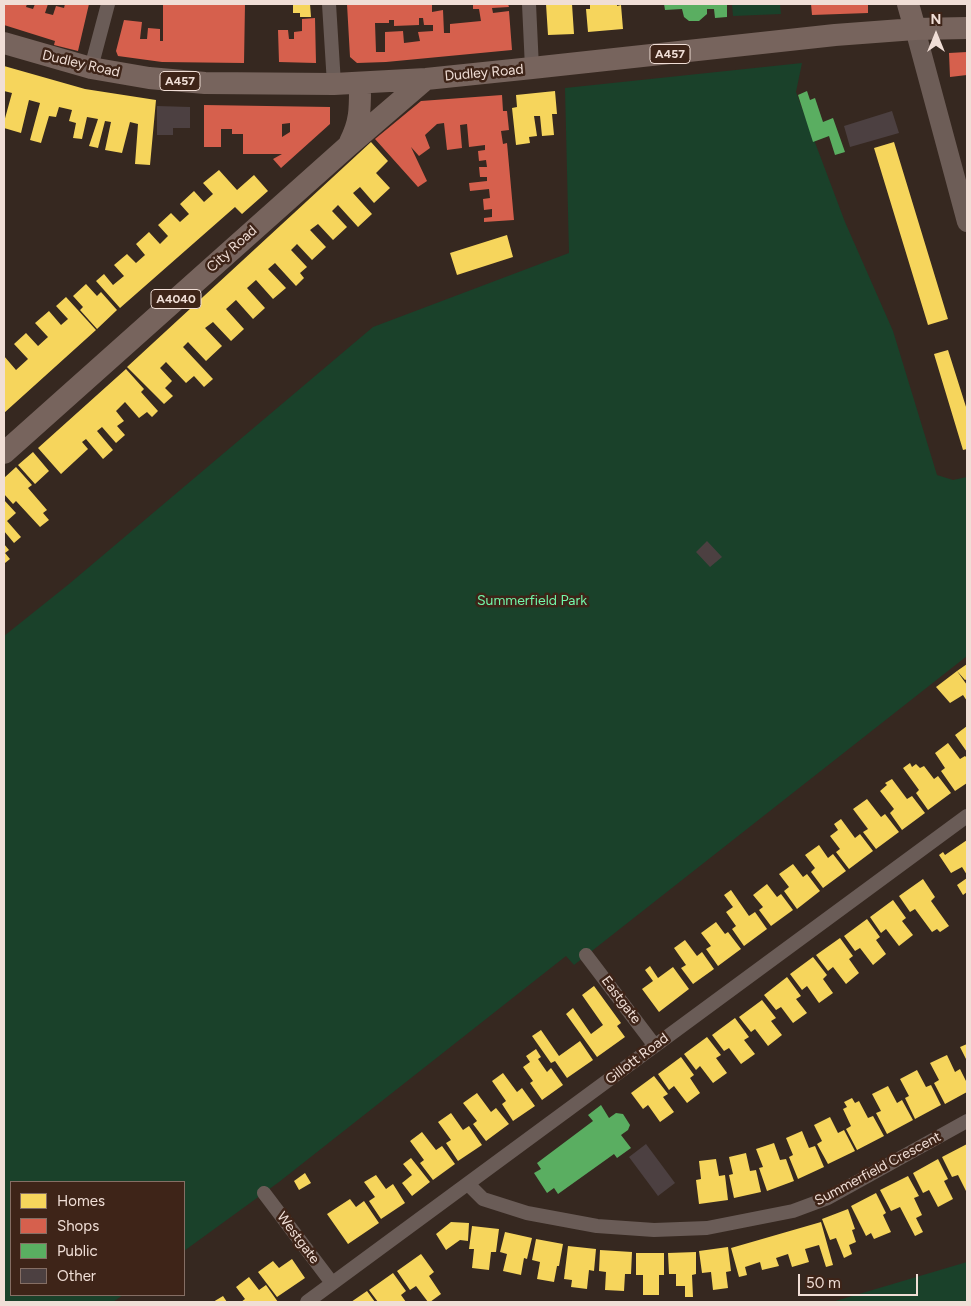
<!DOCTYPE html>
<html>
<head>
<meta charset="utf-8">
<style>
	body { margin:0 }
	#map { position:relative; width:971px; height:1306px; overflow:hidden; background:#362820; font-family:Figtree,sans-serif }
	canvas { display:block }
	.frame { position:absolute; inset:0; border:5px solid #f0ded6; pointer-events:none }
	.legend { position:absolute; left:10px; top:1181px; width:175px; height:115px; box-sizing:border-box; background:#3e2418; border:1px solid #856e64; margin:0; padding:6px 9px; list-style:none; font-size:15px; color:#f0ded6 }
	.legend li { display:flex; align-items:center; gap:10px; height:25px }
	.legend b { width:25px; border:1px solid #856e64 }
	.north { position:absolute; left:911px; top:10px; width:50px; height:50px; -webkit-text-stroke:4px #3e2418; paint-order:stroke; rotate:0deg; font-size:14px; font-weight:700; line-height:20px; text-align:center; color:#f0ded6 }
	.north::after { content:''; display:block; margin:auto; width:18px; height:22px; background:#f0ded6; clip-path:polygon(50% 0,100% 100%,50% 72%,0 100%) }
	.scale { position:absolute; left:798px; top:1274px; width:120px; height:22px; box-sizing:border-box; border:2px solid #f0ded6; border-top:0; padding-left:6px; font-size:15px; line-height:18px; white-space:nowrap; color:#f0ded6; -webkit-text-stroke:4px #3e2418; paint-order:stroke }
</style>
</head>
<body>
<div id="map">
<canvas width="971" height="1306"></canvas>
<div class="frame"></div>
<ul class="legend">
<li><b style="height:14px;background:#f6d55c"></b>Homes</li>
<li><b style="height:14px;background:#d6604d"></b>Shops</li>
<li><b style="height:14px;background:#5aae61"></b>Public</li>
<li><b style="height:14px;background:#4c4041"></b>Other</li>
</ul>
<div class="north">N</div>
<div class="scale">50 m</div>
</div>
<script>
const ctx = document.querySelector('canvas').getContext('2d');
ctx.lineJoin = 'round';
function fillPath(path, color) { ctx.fillStyle = color; ctx.fill(path, 'evenodd'); }
function stroke(path, color, width, dash) { ctx.strokeStyle = color; ctx.lineWidth = width; ctx.lineCap = dash ? 'butt' : 'round'; ctx.setLineDash(dash || []); ctx.stroke(path); }
function label(font, color, halo, rows, align = 'center') {
  ctx.font = font + ' Figtree,sans-serif'; ctx.lineWidth = 5; ctx.setLineDash([]); ctx.textBaseline = 'middle'; ctx.strokeStyle = halo; ctx.fillStyle = color; for (const [text, x, y, turn = 0] of rows) {
    ctx.save(); ctx.translate(x, y); ctx.rotate((+turn || 0) * Math.PI / 180); ctx.textAlign = isNaN(turn) ? turn : align; if (halo) ctx.strokeText(text, 0, 0); ctx.fillText(text, 0, 0); ctx.restore();
  }
}
fillPath(new Path2D(`
	M732 4H780L781 14 733 16Z
	M802 63 796 92 845 222 893 331 937 475 953 480 967 477V656L574 965 566 956 279 1182 184 1251V1182H11V1295H123L113 1302H4V636L69 584 373 327 569 253 565 88Z
	M967 1262V1302H832Z`), '#1a412a');
fillPath(new Path2D(`
	M293 4H310L311 17H300V13H293Z
	M546 4H572L574 34 548 35Z
	M590 4H617V6L621 5 623 29 588 32 586 9H590Z
	M4 66 85 89 156 100 150 165 135 164 138 124 130 122 122 153 105 150 111 122 105 121 98 148 89 146 98 119 87 117 82 139 73 138 76 123 69 121 72 110 59 107 56 117 49 116 41 143 30 140 40 103 29 100 21 133 4 128V122L12 93 4 91Z
	M555 91 557 114H552L554 135 542 136 540 116H534L537 136 529 137 530 143 516 145 512 108 517 107 516 95Z
	M371 142 388 161 376 173 390 188 374 203 360 187 353 193 372 214 358 227 338 205 332 211 347 227 333 240 318 224 310 230 326 247 312 260 297 244 291 250 307 267 300 273 304 278 296 286 275 263 268 269 286 288 273 299 256 280 247 288 265 308 253 319 236 300 226 309 244 329 231 341 213 322 205 328 222 346 206 361 188 342 183 347 213 379 204 387 194 376 186 383 166 362 160 368 172 381 165 388 173 396 164 404 127 367Z
	M894 142 948 319 928 325 874 148Z
	M219 170 237 190 254 175 268 191 242 214 235 207 120 308 96 281 104 274 113 285 124 276 114 265 127 254 136 263 145 255 136 244 149 232 160 244 168 236 158 225 171 213 180 222 189 214 180 204 194 191 204 202 213 194 203 183Z
	M507 235 513 257 457 275 450 253Z
	M86 284 97 296 101 292 117 310 97 329 80 310 83 307 73 296Z
	M66 297 96 330 4 413V356L16 370 28 359 14 344 26 333 38 346 48 337 35 323 49 311 61 325 68 319 56 306Z
	M948 350 967 410V449L963 450 934 354Z
	M126 369 144 389 141 392 158 411 152 417 147 412 139 418 125 402 116 411 124 421 117 426 125 435 116 443 102 427 97 431 113 450 103 459 86 439 82 442 88 449 61 474 38 448Z
	M33 452 49 471 35 484 18 465Z
	M16 467 32 485 28 488 47 510 43 513 49 520 40 527 16 501 13 504 4 494V478Z
	M4 500 16 513 7 521 21 537 14 543 4 531Z
	M4 544 9 550 5 553 10 559 5 563 4 561Z
	M967 664V679L965 680 957 671Z
	M957 671 967 685V701L963 695 950 703 936 687Z
	M967 726V752L955 735Z
	M948 743 960 759 965 756 967 758V783L955 791 941 771 945 768 935 753Z
	M910 763 912 767 916 764 920 768 924 766 934 779 938 776 951 793 928 810 916 793 919 790 903 768Z
	M892 779 907 799 912 796 925 813 902 830 890 813 894 809 880 791 887 785 885 783Z
	M867 799 881 817 885 814 899 832 876 849 863 832 868 829 853 809Z
	M841 819 855 838 860 834 873 851 849 869 836 852 840 849 830 836 838 830 834 824Z
	M967 840V875L962 867 951 873 939 855 943 852 945 855Z
	M819 845 828 858 833 854 846 871 823 888 811 872 815 868 805 855Z
	M793 864 803 877 807 874 820 891 797 909 784 891 789 887 779 874Z
	M967 878V892L963 895 957 885Z
	M923 879 935 897 931 901 949 926 940 932 937 929 932 932 915 909 910 912 899 896Z
	M767 884 777 897 781 894 793 910 771 926 759 910 763 907 753 895Z
	M731 890 749 916 755 912 767 929 744 946 732 929 736 926 726 912 733 907 724 895Z
	M893 900 906 918 902 921 913 935 899 946 886 929 881 933 870 917Z
	M867 919 880 937 876 940 886 954 873 965 860 948 855 951 844 936Z
	M716 922 725 934 728 932 741 949 718 966 706 949 711 946 701 933Z
	M840 938 853 956 849 959 859 973 846 984 833 967 828 971 816 955Z
	M685 940 697 956 702 952 714 969 693 984 681 968 686 965 674 948Z
	M813 957 827 975 823 979 833 993 819 1003 807 986 802 990 790 974Z
	M650 966 658 978 673 967 689 989 659 1012 642 989 653 981 645 970Z
	M787 977 801 996 796 999 807 1013 793 1023 781 1007 776 1010 764 995Z
	M594 986 621 1023 617 1026 625 1037 597 1057 566 1014 573 1008 591 1034 603 1025 582 995Z
	M762 1000 776 1018 771 1021 782 1035 768 1046 755 1029 751 1032 739 1017Z
	M735 1018 749 1037 744 1040 755 1054 741 1064 729 1048 724 1051 712 1035Z
	M541 1030 559 1056 580 1041 593 1060 567 1078 555 1061 551 1063 532 1036Z
	M707 1037 721 1055 716 1058 727 1073 713 1083 700 1066 696 1070 684 1054Z
	M967 1044V1061L960 1047Z
	M536 1049 541 1057 538 1059 547 1072 551 1068 563 1085 542 1100 530 1083 533 1081 523 1067 530 1062 526 1056Z
	M947 1055 955 1072 960 1069 967 1083V1092L945 1104 934 1083 939 1080 930 1063Z
	M681 1057 694 1075 690 1078 700 1093 687 1103 674 1086 669 1090 658 1074Z
	M917 1070 926 1087 931 1085 941 1105 915 1119 905 1098 909 1096 900 1079Z
	M503 1073 517 1092 522 1088 535 1106 513 1121 502 1104 506 1101 492 1081Z
	M654 1076 668 1094 663 1097 674 1112 660 1122 648 1105 643 1109 631 1093Z
	M888 1086 897 1103 902 1100 913 1120 887 1134 876 1113 881 1111 872 1094Z
	M477 1093 491 1112 496 1108 509 1124 486 1141 473 1124 477 1121 463 1103Z
	M852 1098 855 1103 859 1101 868 1118 873 1116 884 1136 857 1150 846 1129 851 1126 843 1109 847 1107 844 1102Z
	M451 1113 463 1130 469 1126 482 1145 458 1161 446 1143 451 1140 438 1122Z
	M830 1117 838 1133 844 1130 855 1151 828 1164 817 1144 822 1141 814 1125Z
	M802 1131 809 1148 815 1146 824 1167 798 1179 789 1157 793 1155 786 1138Z
	M422 1132 436 1150 442 1146 455 1164 433 1180 420 1163 424 1160 410 1141Z
	M774 1143 780 1160 786 1159 794 1181 767 1191 759 1168 763 1167 756 1149Z
	M967 1144V1193L958 1175 952 1177 942 1157Z
	M746 1153 750 1171 756 1170 761 1192 734 1198 729 1175 733 1174 729 1157Z
	M411 1158 430 1182 412 1196 402 1183 412 1175 403 1164Z
	M716 1159 719 1176 725 1175 728 1200 699 1204 696 1180 701 1179 699 1161Z
	M938 1159 948 1179 944 1181 953 1199 938 1207 929 1190 923 1193 913 1173Z
	M305 1173 311 1183 299 1190 294 1181Z
	M376 1175 386 1189 393 1184 405 1203 381 1219 369 1201 375 1197 364 1182Z
	M908 1176 919 1196 914 1198 922 1215 916 1218 923 1232 915 1236 900 1207 891 1211 880 1190Z
	M876 1193 886 1213 883 1215 891 1232 874 1239 871 1233 866 1236 851 1206Z
	M350 1199 356 1207 364 1201 379 1223 348 1244 327 1214Z
	M848 1209 855 1229 852 1230 856 1242 849 1245 852 1254 844 1258 836 1238 830 1240 822 1219Z
	M451 1222 469 1223 468 1241 460 1240 446 1250 436 1234Z
	M821 1222 833 1265 826 1267 819 1245 805 1249 809 1262 792 1267 788 1254 776 1258 779 1266 762 1270 760 1262 745 1267 747 1275 739 1277 731 1248Z
	M472 1226 499 1229 496 1252H491L489 1270 472 1268 474 1249H469Z
	M505 1232 532 1238 527 1259 524 1258 521 1275 503 1271 507 1254 500 1252Z
	M536 1239 563 1244 559 1266H557L554 1282 537 1279 540 1262 532 1260Z
	M568 1246 596 1249 594 1271 589 1270 587 1289 571 1287 572 1280 564 1279Z
	M728 1247 731 1271 726 1272 728 1288 713 1290 711 1272 702 1273 699 1251Z
	M600 1250 632 1252 631 1274H625L624 1291 605 1290 606 1272 599 1271Z
	M696 1252V1274L692 1275 693 1297H685V1286H676V1274H669L668 1253Z
	M636 1253H664V1275H659V1295H643V1275H636Z
	M421 1254 434 1272 429 1276 441 1294 430 1302H428L416 1286 410 1290 397 1271Z
	M292 1259 305 1278 277 1297 258 1272 273 1261 279 1268Z
	M393 1273 406 1291 401 1295 406 1302H378L369 1290Z
	M249 1277 259 1290 266 1285 278 1302H241L245 1299 236 1287Z
	M367 1291 375 1302H351Z
	M223 1296 227 1302H213Z`), '#f6d55c');
fillPath(new Path2D(`
	M4 4H27L26 7 33 9 35 4H48L45 13 53 15 56 6 64 8 65 4H89L78 51 54 45 55 41 4 25Z
	M163 4H245L244 63 162 62 118 56 116 51 124 20 142 22 140 39H147L148 28 160 29V41H163Z
	M347 4H432V12L443 10 444 33H450V24L481 21 479 9H473V4H508L509 7 492 8 493 13 509 11 512 50 386 62 357 63 350 57ZM419 18H423L424 25H433V31L418 32 420 41 404 43 403 31 385 32V52H376L375 23H389V20H394V26L419 25Z
	M811 4H868V13L812 15Z
	M315 18 316 63 279 62 278 30H288L289 39H294V32L302 31V19Z
	M967 52V75L950 77 949 53Z
	M502 95 503 111H507L509 130 501 131 503 144 507 143 514 220 484 222V218L492 217V209L484 210 483 199 490 198 489 189 470 191 469 183 487 181V177H480L479 167H487L486 160 479 161 478 151 485 150V145L469 147 467 124 460 125 462 148 447 150 444 123 437 124 425 135 430 148 419 156 411 147 427 181 418 187 375 139 421 101Z
	M204 105 330 107V124L281 168 273 159 282 154H243V134H232V129H221V147H204ZM290 123V132L282 137V124Z`), '#d6604d');
fillPath(new Path2D(`
	M664 4H727V17L715 18 714 9H707V14L699 21H689L684 17 682 9 665 10Z
	M807 91 810 100 815 98 823 122 833 118 845 152 835 155 829 136 813 142 798 95Z
	M601 1105 609 1118 616 1113 623 1114 630 1125 628 1130 621 1135 631 1148 617 1158 614 1154 558 1194 554 1188 547 1193 534 1173 541 1169 537 1163 593 1121 588 1115Z`), '#5aae61');
fillPath(new Path2D(`
	M157 106 190 107V128H173V135H157Z
	M892 111 899 133 850 147 844 126Z
	M707 541 722 557 710 567 696 552Z
	M646 1144 675 1183 658 1196 629 1157Z`), '#4c4041');
stroke(new Path2D(`
	M329 4 334 84
	M529 4 532 68
	M91 68 108 4
	M586 955 655 1046
	M468 1184 483 1199 527 1213 597 1226 654 1230 707 1228 793 1211 828 1198 967 1121
	M264 1193 332 1283
	M307 1302 967 816`), '#6a5c57', 14);
stroke(new Path2D(`
	M915 29 967 222`), '#6d5d57', 20);
stroke(new Path2D(`
	M908 4 915 29
	M4 43 91 68 149 78 205 83 334 84 426 79 532 68 835 35 915 29 967 28
	M350 142C361 121 360 106 360 83
	M4 453 348 146 426 79`), '#77645d', 22);
for (const [x, y, w] of [
	[670,54,40],
	[180,81,40],
	[176,299,50]
]) { const box = new Path2D(); box.roundRect(x - w / 2, y - 9.5, w, 19, 4); ctx.fillStyle = '#3e2418'; ctx.fill(box); stroke(box, '#f0ded6', 1); }
label('bold 12px', '#f0ded6', null, [
	["A457",670,54],
	["A457",180,81],
	["A4040",176,299]
]);
label('14px', '#f0ded6', '#3e2418', [
	["Dudley Road",81,64,13],
	["Dudley Road",484,73,-5],
	["City Road",232,249,-42],
	["Eastgate",621,1000,53],
	["Gillott Road",637,1059,-37],
	["Summerfield Crescent",878,1169,-28],
	["Westgate",298,1238,53]
]);
label('14px', '#72f8ab', '#3e2418', [
	["Summerfield Park",532,601]
]);
</script>
</body>
</html>
